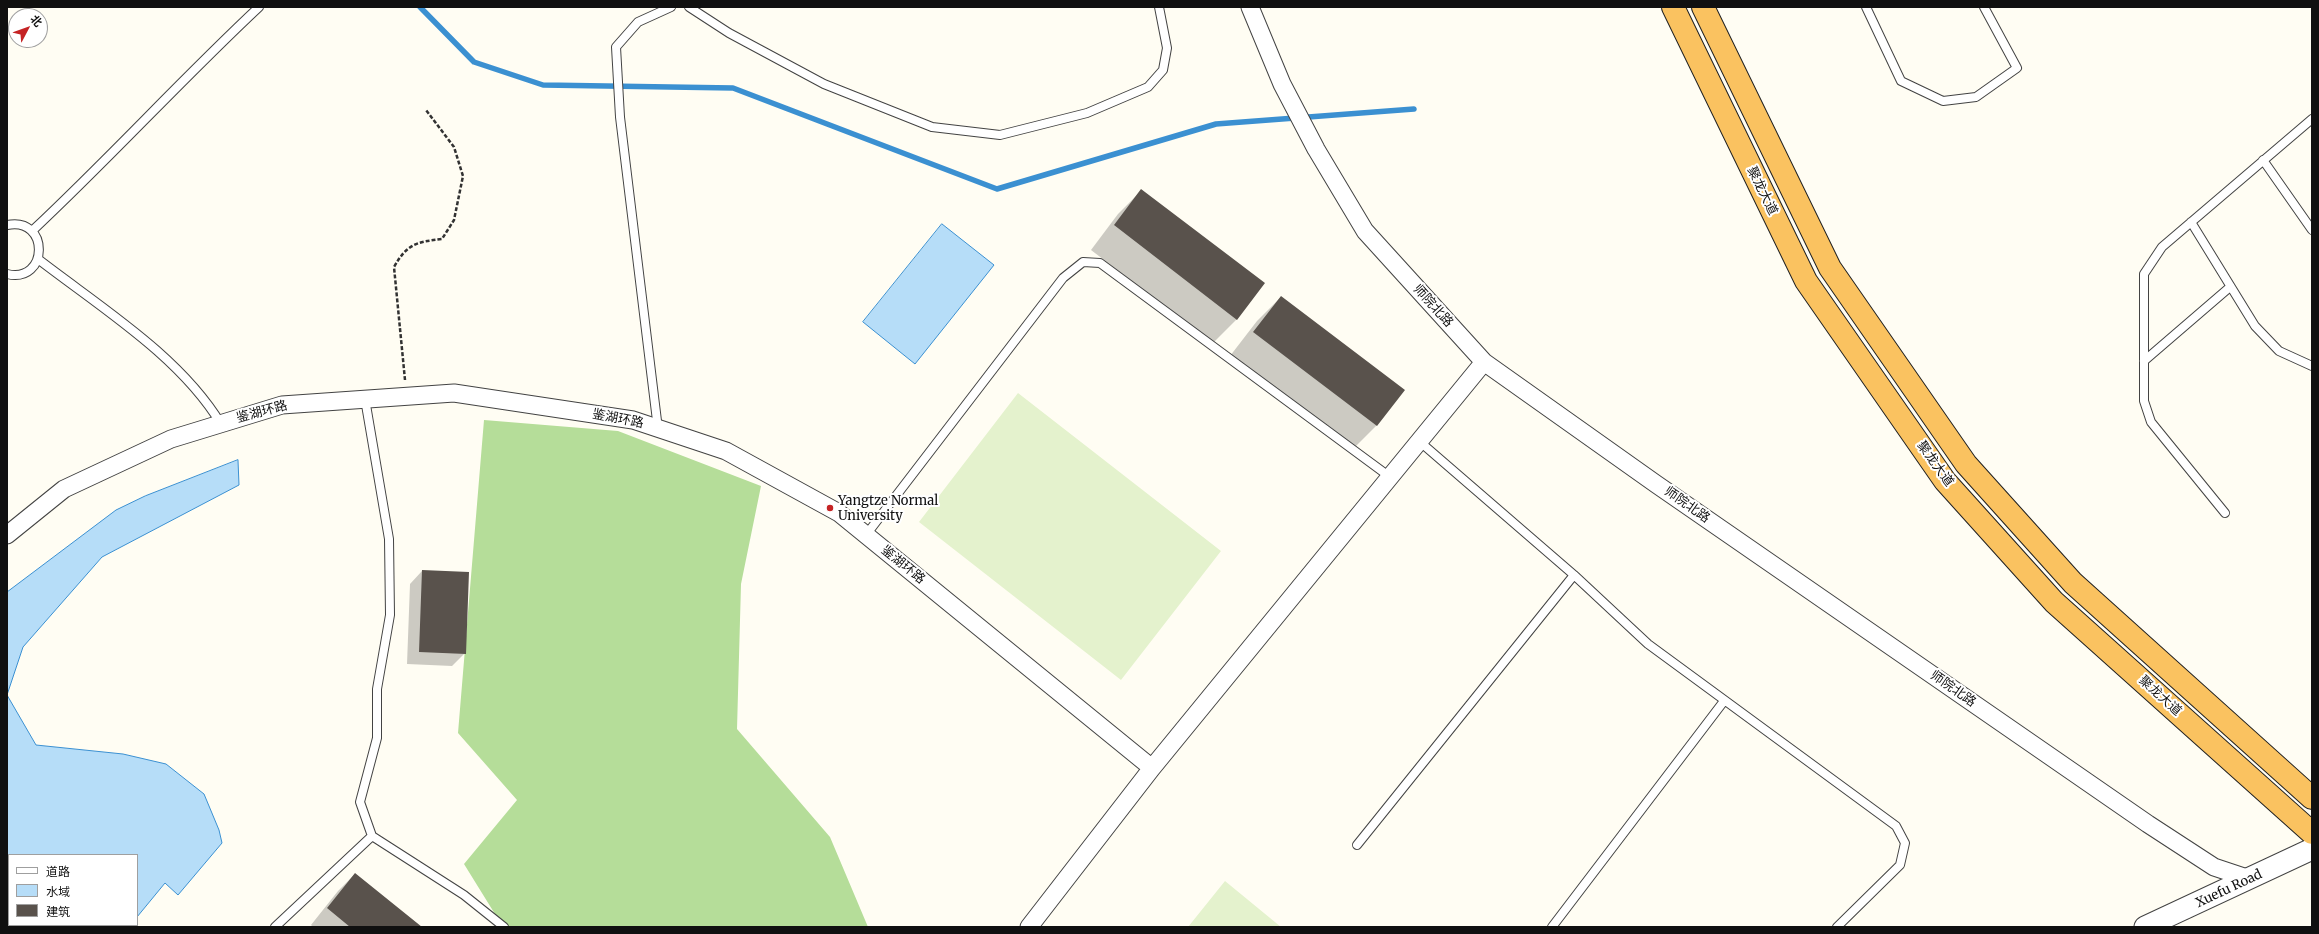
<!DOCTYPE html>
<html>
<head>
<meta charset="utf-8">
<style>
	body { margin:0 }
	#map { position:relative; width:2319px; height:934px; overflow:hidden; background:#fffdf3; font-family:Merriweather,"Noto Sans SC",serif }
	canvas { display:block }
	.frame { position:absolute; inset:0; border:8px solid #101010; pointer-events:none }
	.legend { position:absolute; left:8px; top:854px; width:130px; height:72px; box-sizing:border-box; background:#fff; border:1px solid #9f9f9f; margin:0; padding:5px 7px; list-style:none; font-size:12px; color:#101010 }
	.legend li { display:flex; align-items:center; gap:8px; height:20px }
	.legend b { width:20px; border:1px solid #9f9f9f }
	.north { position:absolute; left:8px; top:8px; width:40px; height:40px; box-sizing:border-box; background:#fff; border:1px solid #9f9f9f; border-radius:50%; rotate:49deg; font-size:11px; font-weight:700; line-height:16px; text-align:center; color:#101010 }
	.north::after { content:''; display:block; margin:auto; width:14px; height:18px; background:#c52324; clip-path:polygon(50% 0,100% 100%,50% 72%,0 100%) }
</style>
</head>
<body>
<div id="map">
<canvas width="2319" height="934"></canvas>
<div class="frame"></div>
<ul class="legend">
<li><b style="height:5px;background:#fff"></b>道路</li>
<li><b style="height:11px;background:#b6ddf8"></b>水域</li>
<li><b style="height:11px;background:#59524c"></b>建筑</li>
</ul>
<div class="north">北</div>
</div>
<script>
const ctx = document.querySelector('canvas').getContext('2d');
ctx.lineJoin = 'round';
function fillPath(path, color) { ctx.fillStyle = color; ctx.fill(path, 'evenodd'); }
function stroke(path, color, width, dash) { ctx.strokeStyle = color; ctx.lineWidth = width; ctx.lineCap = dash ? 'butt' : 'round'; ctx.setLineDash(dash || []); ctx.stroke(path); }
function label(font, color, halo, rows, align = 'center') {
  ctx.font = font + ' Merriweather,"Noto Sans SC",serif'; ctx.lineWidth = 4; ctx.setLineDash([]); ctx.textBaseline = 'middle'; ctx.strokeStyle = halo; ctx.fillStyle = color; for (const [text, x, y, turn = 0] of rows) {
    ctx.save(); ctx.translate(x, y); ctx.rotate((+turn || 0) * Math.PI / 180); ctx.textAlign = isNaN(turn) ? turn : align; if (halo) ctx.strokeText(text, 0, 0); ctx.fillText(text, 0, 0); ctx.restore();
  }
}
fillPath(new Path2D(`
	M484 420 618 431 761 486 741 584 737 729 830 837 868 927H503L464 864 517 800 458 733Z`), '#b5dd99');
fillPath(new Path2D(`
	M1018 393 1221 551 1121 680 919 522Z
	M1225 881 1281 927H1188Z`), '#e4f2cd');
const water = new Path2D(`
	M942 224 994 265 915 364 863 322Z
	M238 460 239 485 102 557 23 647 7 695 36 745 123 754 166 764 204 794 219 830 222 843 178 895 165 883 137 917V855H9V925H131L129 927H7V592L116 510 145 496Z`);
fillPath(water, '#b6ddf8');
stroke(water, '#3b90d1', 1);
fillPath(new Path2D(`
	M1142 190 1237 319 1213 343 1091 250 1118 214Z
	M1281 297 1403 390 1376 426 1353 449 1230 356 1257 321Z
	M422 571 468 573 465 653 452 666 407 664 410 584Z
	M355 874 421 927H313L311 925 338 891Z`), '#0003');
stroke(new Path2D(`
	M420 7 474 62 543 85 733 88 997 189 1216 124 1414 109`), '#3b90d1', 5.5);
fillPath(new Path2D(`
	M1141 189 1265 283 1237 320 1114 225Z
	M1281 296 1405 390 1377 426 1253 332Z
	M422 570 469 572 466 654 419 652Z
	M355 873 422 927H350L327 908Z`), '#59524c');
const service = new Path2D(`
	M689 7 729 33 824 84 932 127 1000 135 1087 113 1148 87 1163 70 1167 48 1159 7
	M1866 7 1901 81 1943 101 1976 97 2017 68 1984 7
	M2263 160 2312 230
	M2191 222 2255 326 2279 351 2312 366
	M7 225C50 216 49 284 7 274
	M32 231C110 158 181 80 259 7
	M38 259C100 307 180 356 221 424
	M2144 361 2230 287
	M658 429 620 117 616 47 638 22 671 7
	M1419 441 1574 575 1648 644 1896 826 1905 843 1900 865 1837 927
	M2225 513 2151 422 2144 401V274L2162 247 2312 119
	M866 535 1063 278 1083 262 1100 263 1390 477
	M372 836 464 895 504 927
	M1357 845 1574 575
	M275 927 372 836 360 802 377 738V689L390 615 389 539 365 399
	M1552 927 1724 701`);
const minor = new Path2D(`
	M1250 7 1282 84 1316 149 1365 231 1484 362 1656 484 2148 824 2214 867 2250 879
	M7 535 64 489 171 439 282 405 454 393 633 420 726 451 839 513 1152 768
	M1029 927 1152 768 1484 362`);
const tertiary = new Path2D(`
	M2145 927 2312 849`);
const trunk = new Path2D(`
	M1673 7 1806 281 1945 481 2054 602 2312 833
	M1703 7 1830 268 1966 464 2073 583 2312 798`);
stroke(service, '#434343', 10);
stroke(minor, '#434343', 19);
stroke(tertiary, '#434343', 23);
stroke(trunk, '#212121', 24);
stroke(new Path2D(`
	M405 380 394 267C407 244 416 242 442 239L454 220 463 176 454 147 426 110`), '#323232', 2.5, [4, 2]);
stroke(service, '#fff', 8);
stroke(minor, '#fff', 17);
stroke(tertiary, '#fff', 21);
stroke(trunk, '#fac260', 22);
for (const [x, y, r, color] of [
	[830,508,4,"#c52324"]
]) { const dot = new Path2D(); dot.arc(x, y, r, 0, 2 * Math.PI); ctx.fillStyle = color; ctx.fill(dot); stroke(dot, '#fff', 1.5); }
label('13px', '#101010', '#fff', [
	["聚龙大道",1762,191,64],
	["师院北路",1433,306,48],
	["鉴湖环路",262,412,-15],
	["鉴湖环路",618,419,11],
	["聚龙大道",1935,464,54],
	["师院北路",1687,505,35],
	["鉴湖环路",903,565,39],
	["师院北路",1953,689,35],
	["聚龙大道",2160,696,42],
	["Xuefu Road",2229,889,-25]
]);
label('13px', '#101010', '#fff', [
	["Yangtze Normal",838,501],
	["University",838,516]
], 'left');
</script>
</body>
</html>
